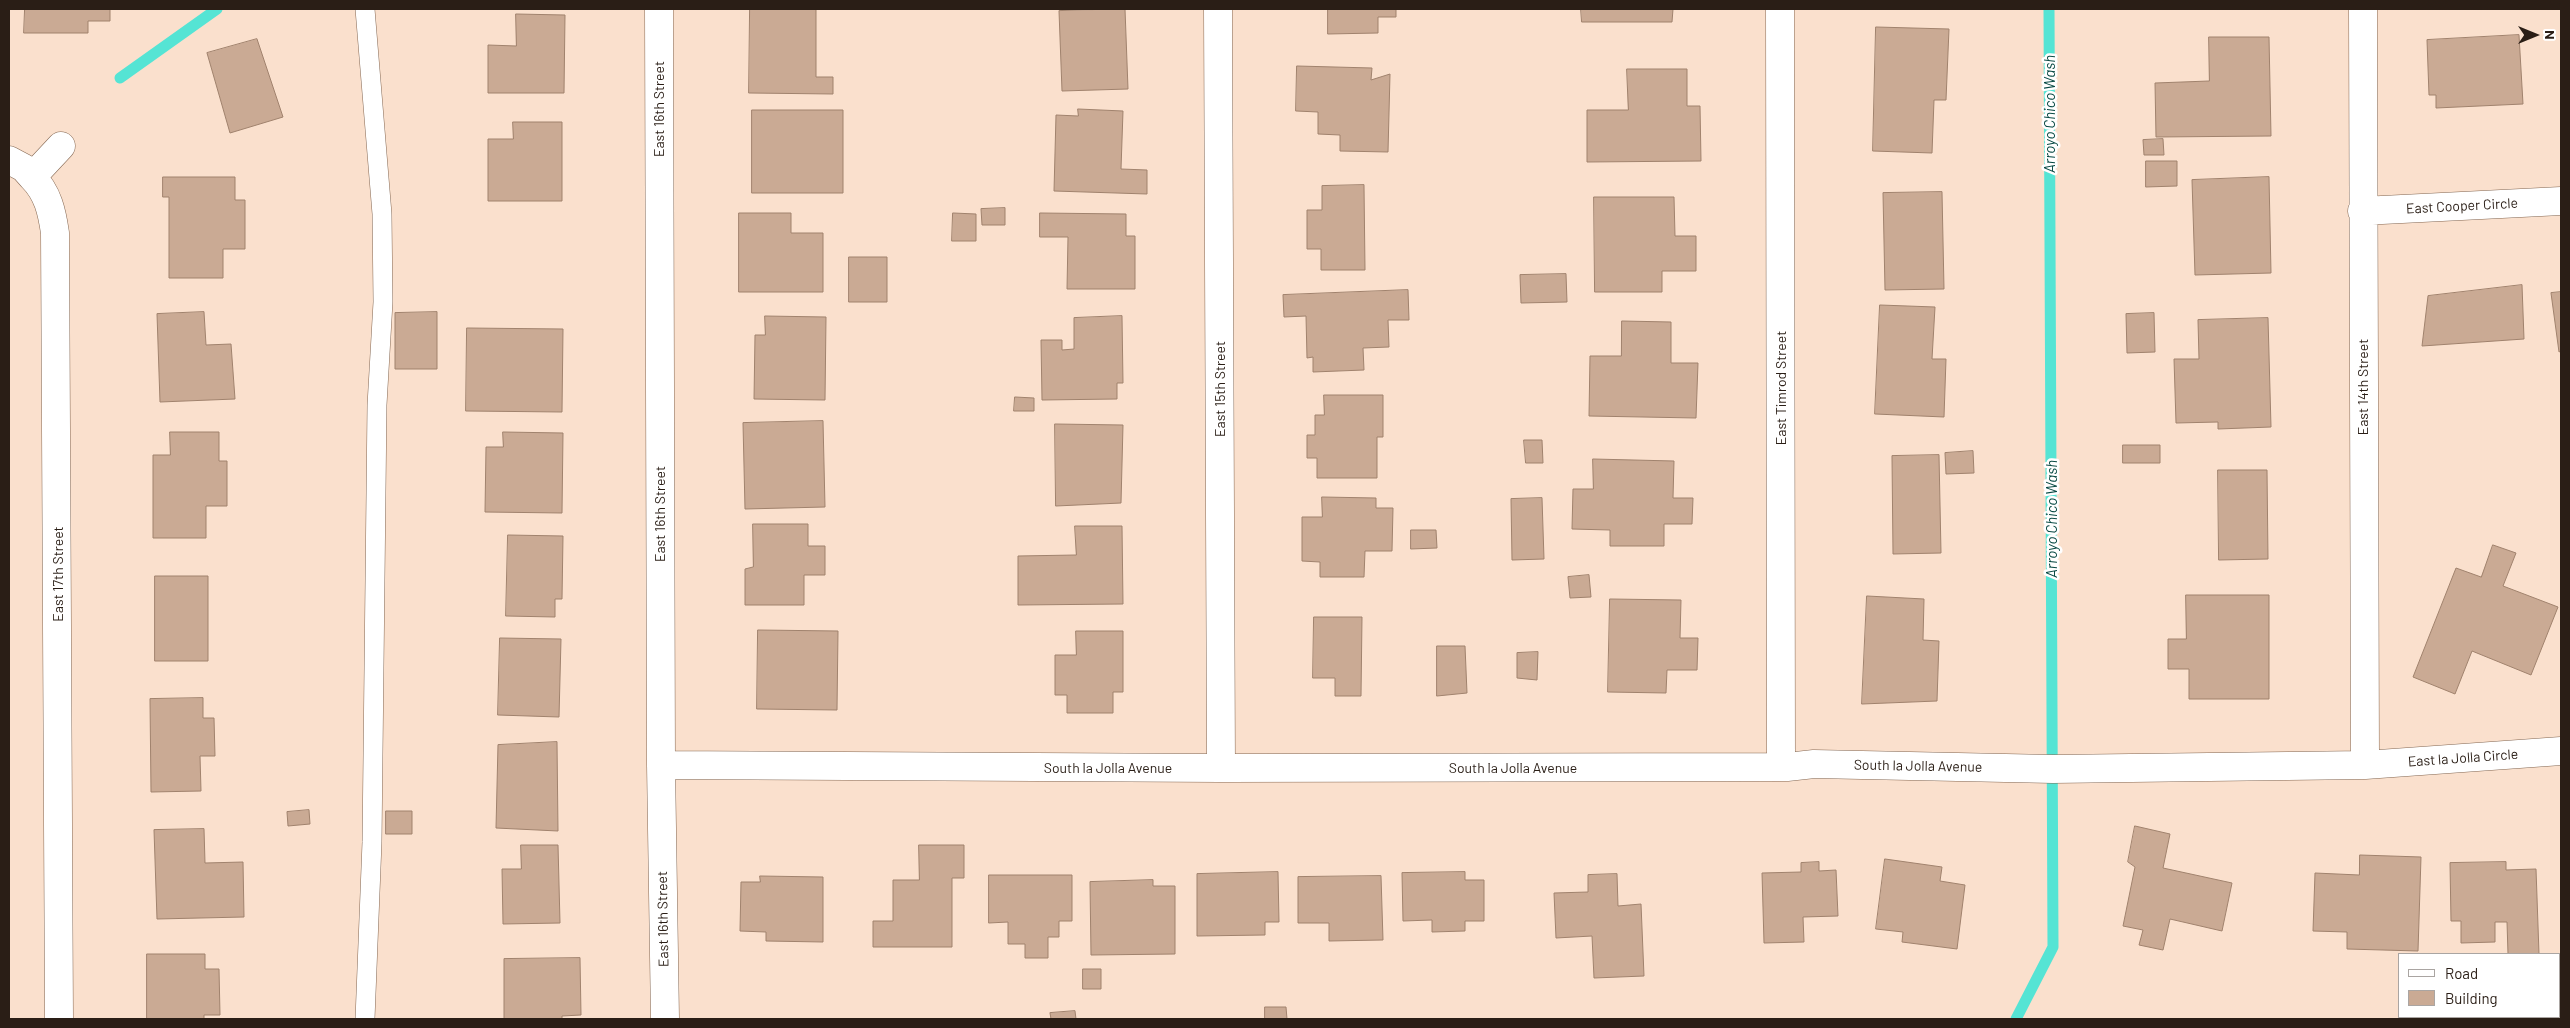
<!DOCTYPE html>
<html>
<head>
<meta charset="utf-8">
<style>
	body { margin:0 }
	#map { position:relative; width:2570px; height:1028px; overflow:hidden; background:#fae0cd; font-family:Barlow,sans-serif }
	canvas { display:block }
	.frame { position:absolute; inset:0; border:10px solid #2a1e16; pointer-events:none }
	.legend { position:absolute; left:2398px; top:953px; width:162px; height:65px; box-sizing:border-box; background:#fff; border:1px solid #aaa5a2; margin:0; padding:6px 9px; list-style:none; font-size:15px; color:#2a1e16 }
	.legend li { display:flex; align-items:center; gap:10px; height:25px }
	.legend b { width:25px; border:1px solid #aaa5a2 }
	.north { position:absolute; left:2510px; top:10px; width:50px; height:50px; -webkit-text-stroke:4px #fff; paint-order:stroke; rotate:90deg; font-size:14px; font-weight:700; line-height:20px; text-align:center; color:#2a1e16 }
	.north::after { content:''; display:block; margin:auto; width:18px; height:22px; background:#2a1e16; clip-path:polygon(50% 0,100% 100%,50% 72%,0 100%) }
</style>
</head>
<body>
<div id="map">
<canvas width="2570" height="1028"></canvas>
<div class="frame"></div>
<ul class="legend">
<li><b style="height:6px;background:#fff"></b>Road</li>
<li><b style="height:14px;background:#caaa94"></b>Building</li>
</ul>
<div class="north">N</div>
</div>
<script>
const ctx = document.querySelector('canvas').getContext('2d');
ctx.lineJoin = 'round';
function stroke(path, color, width, dash) { ctx.strokeStyle = color; ctx.lineWidth = width; ctx.lineCap = dash ? 'butt' : 'round'; ctx.setLineDash(dash || []); ctx.stroke(path); }
function fillPath(path, color) { ctx.fillStyle = color; ctx.fill(path, 'evenodd'); }
function label(font, color, halo, rows, align = 'center') {
  ctx.font = font + ' Barlow,sans-serif'; ctx.lineWidth = 5; ctx.setLineDash([]); ctx.textBaseline = 'middle'; ctx.strokeStyle = halo; ctx.fillStyle = color; for (const [text, x, y, turn = 0] of rows) {
    ctx.save(); ctx.translate(x, y); ctx.rotate((+turn || 0) * Math.PI / 180); ctx.textAlign = isNaN(turn) ? turn : align; if (halo) ctx.strokeText(text, 0, 0); ctx.fillText(text, 0, 0); ctx.restore();
  }
}
stroke(new Path2D(`
	M120 78 217 9
	M2016 1019 2053 947 2049 9`), '#55e4d4', 11);
const building = new Path2D(`
	M25 9H110V21H88V33H24Z
	M750 9H816V77H833V94L749 93Z
	M1125 9 1128 89 1062 91 1059 11Z
	M1328 9H1396V17H1378V33L1328 34Z
	M1581 9H1673L1672 22H1582Z
	M516 14 565 15 564 93H488V45L516 46Z
	M1876 27 1949 29 1946 100H1934L1932 153 1873 151Z
	M2519 35 2523 104 2436 108V95H2429L2427 40Z
	M2209 37H2269L2271 136 2156 137 2155 83 2209 81Z
	M257 39 283 117 230 133 207 53Z
	M1297 66 1372 68 1371 80 1390 74 1388 152 1340 151V135L1318 134V112L1296 111Z
	M1627 69H1687V106H1700L1701 161 1587 162V110H1628Z
	M1078 109 1123 111 1121 169 1147 170V194L1054 191 1056 115 1078 116Z
	M752 110H843V193H752Z
	M513 122H562V201H488V139H513Z
	M2163 139 2164 155H2144L2143 140Z
	M2146 161H2177V186L2146 187Z
	M163 177H235V200H245V249H223V278H169V197H163Z
	M2269 177 2271 273 2195 275 2192 180Z
	M1364 185 1365 270H1321V249H1307V210H1322V186Z
	M1942 192 1944 289 1885 290 1883 193Z
	M1594 197H1674L1675 236H1696V271H1662V292H1595Z
	M1005 208V225H982L981 209Z
	M739 213H791V233H823V292H739Z
	M953 213 976 214V241H952Z
	M1040 213 1126 214V236H1135V289H1067L1068 237H1040Z
	M849 257H887V302H849Z
	M1566 274 1567 302 1521 303 1520 275Z
	M2522 285 2524 339 2422 346 2428 296Z
	M1408 290 1409 320H1388L1389 347 1363 348 1364 370 1313 372V357L1307 358 1306 316 1284 317 1283 295Z
	M2561 292V351L2559 352 2551 293Z
	M1880 305 1935 307 1932 359H1946L1944 417 1875 414Z
	M204 312 206 345 231 344 235 399 160 402 157 314Z
	M437 312V369H395V313Z
	M2154 313 2155 352 2127 353 2126 314Z
	M765 316 826 317 825 400 754 399 755 335H765Z
	M1122 316 1123 383H1117V399L1042 400 1041 340H1062V350L1074 349V318Z
	M2268 318 2271 427 2218 429V422L2176 423 2174 359H2199L2198 320Z
	M1622 321 1671 322V363H1698L1696 418 1589 416 1590 356H1621Z
	M467 328 563 329 562 412 466 411Z
	M1324 395H1383V437H1377V478H1317V458H1307V435H1315V415H1324Z
	M1015 397 1034 398V411H1014Z
	M823 421 825 507 745 509 743 423Z
	M1055 424 1123 425 1121 503 1056 506Z
	M170 432H219V461H227V506H206V538H153V455H170Z
	M503 432 563 433 562 513 485 512 486 447H503Z
	M1524 440H1542L1543 463H1526Z
	M2123 445H2160V463H2123Z
	M1973 451 1974 473 1946 474 1945 453Z
	M1939 455 1941 553 1893 554 1892 456Z
	M1593 459 1674 461 1673 498H1693L1692 524H1664V546H1610V530L1572 529 1573 489H1593Z
	M2218 470H2267L2268 559 2219 560Z
	M1322 497 1376 498V508H1393L1392 551H1365L1364 577H1320V562L1302 561V517H1322Z
	M1542 498 1544 559 1512 560 1511 499Z
	M753 524H808V546H825V575H804V605H745V569L753 567Z
	M1075 526H1122L1123 604 1018 605V556L1076 555Z
	M1411 530H1436L1437 548 1411 549Z
	M508 535 563 536 562 599H555V617L506 616Z
	M2493 545 2516 553 2503 586 2558 607 2531 675 2472 651 2455 694 2413 677 2456 568 2481 577Z
	M1589 575 1591 597 1570 598 1568 577Z
	M155 576H208V661H155Z
	M2186 595H2269V699H2189V669H2168V639H2186Z
	M1867 596 1924 599 1923 640 1939 641 1937 701 1862 704Z
	M1610 599 1681 600 1680 638H1698L1697 670H1667L1666 693 1608 692Z
	M1314 617H1362L1361 696H1335V678H1313Z
	M758 630 838 631 837 710 757 709Z
	M1076 631H1123V692H1113V713H1067V695H1055V655H1076Z
	M500 638 561 639 559 717 498 715Z
	M1437 646H1465L1467 693 1437 696Z
	M1538 652 1537 680 1517 678V653Z
	M203 698V718H214L215 756H200L201 791 151 792 150 699Z
	M557 742 558 831 496 828 498 745Z
	M309 810 310 824 288 826 287 812Z
	M386 811H412V834H386Z
	M2135 826 2170 834 2163 868 2232 883 2222 931 2170 919 2163 950 2139 945 2143 930 2123 926 2135 867 2128 862Z
	M204 829 205 863 243 862 244 917 157 919 154 830Z
	M521 845H558L560 923 503 924 502 869H521Z
	M919 845H964V878H952V947H873V921H893V880H919Z
	M2360 855 2421 857 2418 951 2347 949V932L2313 931 2315 873 2359 875Z
	M1885 859 1942 867 1940 881 1965 885 1957 949 1902 942 1903 932 1876 929Z
	M1819 862V871L1836 870 1838 916 1803 917 1804 942 1764 943 1762 873 1801 872V863Z
	M2506 862V870L2536 869 2539 954H2508L2507 922H2495V942L2461 943V921H2451L2450 863Z
	M1278 872 1279 922H1265V935L1197 936V874Z
	M1465 872V880H1484V921H1465V931L1432 932V920L1403 921 1402 873Z
	M1617 874 1618 906 1641 904 1644 976 1594 978 1592 936 1556 938 1554 893 1588 892V875Z
	M989 875H1072V921H1059V937H1048V958H1025V944H1008V922L989 923Z
	M760 876 823 877V942L766 941V932L740 931 741 882H760Z
	M1381 876 1383 940 1329 941V923H1298V877Z
	M1153 880V886H1175V954L1091 955 1090 882Z
	M147 954H205V969H219L220 1015H204V1019H147Z
	M580 958 581 1015 562 1016V1019H504V959Z
	M1083 969H1101V989H1083Z
	M1265 1007H1286L1287 1019H1265Z
	M1075 1011 1076 1019H1051L1050 1013Z`);
fillPath(building, '#caaa94');
stroke(building, '#a0826d', 1);
const lane = new Path2D(`
	M365 1019 372 842 377 405 383 302 382 214 365 9`);
const street = new Path2D(`
	M659 9 661 765 665 1019
	M1218 9 1221 768
	M1780 9 1781 767
	M2363 9 2365 765
	M9 160 24 168 32 177
	M2362 211 2561 201
	M661 765 1221 768 1787 767 1814 764 2053 769 2365 765 2561 751
	M59 1019 55 233C52 212 48 193 32 177L61 146`);
stroke(lane, '#846752', 20);
stroke(street, '#846752', 29);
stroke(lane, '#fff', 19);
stroke(street, '#fff', 28);
label('14px', '#2a1e16', '#fff', [
	["East 16th Street",659,109,-90],
	["East Cooper Circle",2462,206,-3],
	["East 14th Street",2363,387,-90],
	["East Timrod Street",1781,388,-90],
	["East 15th Street",1220,389,-90],
	["East 16th Street",660,514,-90],
	["East 17th Street",58,574,-90],
	["East la Jolla Circle",2463,758,-4],
	["South la Jolla Avenue",1918,766,1],
	["South la Jolla Avenue",1108,768],
	["South la Jolla Avenue",1513,768],
	["East 16th Street",663,919,-91]
]);
label('italic 15px', '#074943', '#fff', [
	["Arroyo Chico Wash",2050,114,-90],
	["Arroyo Chico Wash",2052,519,-90]
]);
</script>
</body>
</html>
